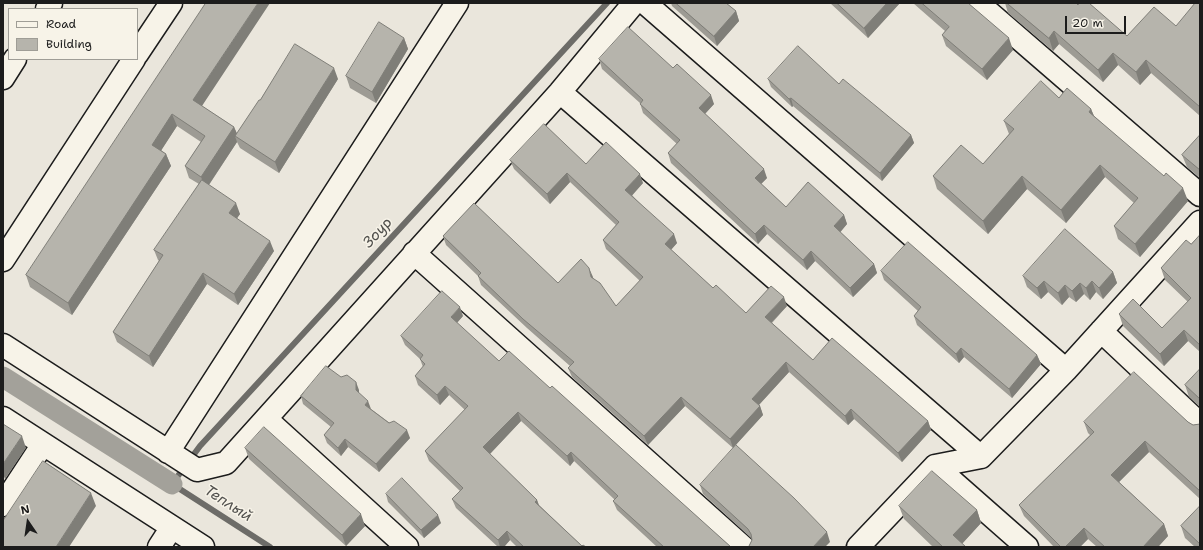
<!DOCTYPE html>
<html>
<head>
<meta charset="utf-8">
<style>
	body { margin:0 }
	#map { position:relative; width:1203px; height:550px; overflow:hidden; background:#eae6dc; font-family:"Shantell Sans",sans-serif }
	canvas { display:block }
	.frame { position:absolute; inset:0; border:4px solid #1c1c1c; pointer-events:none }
	.legend { position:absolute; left:8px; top:8px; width:130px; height:52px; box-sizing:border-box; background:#f7f3e8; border:1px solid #9f9d96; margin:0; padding:5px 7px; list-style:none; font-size:12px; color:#1c1c1c }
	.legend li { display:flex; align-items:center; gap:8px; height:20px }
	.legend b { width:20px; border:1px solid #9f9d96 }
	.north { position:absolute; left:8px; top:502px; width:40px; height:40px; -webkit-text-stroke:3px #f7f3e8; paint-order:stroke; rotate:347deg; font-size:11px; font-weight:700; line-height:16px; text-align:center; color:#1c1c1c }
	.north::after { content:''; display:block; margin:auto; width:14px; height:18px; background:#1c1c1c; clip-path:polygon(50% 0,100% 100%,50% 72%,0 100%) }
	.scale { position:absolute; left:1065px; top:16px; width:61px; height:18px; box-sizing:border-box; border:2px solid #1c1c1c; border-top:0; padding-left:5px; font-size:12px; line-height:14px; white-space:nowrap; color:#1c1c1c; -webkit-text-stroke:3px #f7f3e8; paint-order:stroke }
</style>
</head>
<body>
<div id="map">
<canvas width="1203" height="550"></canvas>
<div class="frame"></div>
<ul class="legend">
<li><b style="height:5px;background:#f7f3e8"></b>Road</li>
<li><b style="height:11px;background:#b6b4ac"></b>Building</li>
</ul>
<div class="north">N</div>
<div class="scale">20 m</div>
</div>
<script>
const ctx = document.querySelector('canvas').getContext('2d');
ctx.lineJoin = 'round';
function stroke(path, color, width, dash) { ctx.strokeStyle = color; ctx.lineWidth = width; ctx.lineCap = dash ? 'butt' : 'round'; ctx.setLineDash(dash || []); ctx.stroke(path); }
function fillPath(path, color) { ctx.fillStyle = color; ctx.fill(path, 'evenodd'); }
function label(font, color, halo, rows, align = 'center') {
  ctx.font = font + ' "Shantell Sans",sans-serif'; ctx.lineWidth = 3; ctx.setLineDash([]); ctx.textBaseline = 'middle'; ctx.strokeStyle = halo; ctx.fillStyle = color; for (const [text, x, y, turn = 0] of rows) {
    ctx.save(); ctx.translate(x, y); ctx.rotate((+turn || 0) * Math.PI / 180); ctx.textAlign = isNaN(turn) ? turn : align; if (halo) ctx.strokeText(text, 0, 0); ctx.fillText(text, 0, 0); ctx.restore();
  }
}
stroke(new Path2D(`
	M270 547 172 484 200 446 607 3`), '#6d6c68', 6);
stroke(new Path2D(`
	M3 377 172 484`), '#a3a19a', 21);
const minor = new Path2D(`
	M645 3 1066 370
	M978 3 1200 195
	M137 54 171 3
	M560 92 981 457
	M414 253 743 547
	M3 260 134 59
	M1101 331 1200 424
	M3 345 197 470 226 463 560 92 634 3
	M3 418 203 547
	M266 419 407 547
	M168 452 457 3
	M935 466 1027 547
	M3 505 43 444
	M159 547 172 527
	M858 547 935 466 981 457 1066 370 1200 222`);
const major = new Path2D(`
	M47 9 51 3
	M3 78 15 59`);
stroke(minor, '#1c1c1c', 25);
stroke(major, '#1c1c1c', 25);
stroke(minor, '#f7f3e8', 22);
stroke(major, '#f7f3e8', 22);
fillPath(new Path2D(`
	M206 3 202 106 234 127 237 134 260 100 338 79 279 173 240 148 237 142 209 185 240 214 237 218 274 251 238 305 207 284 153 367 117 342 113 332 159 261 158 260 154 250 199 184 189 178 185 166 201 142 177 126 161 150 166 154 171 166 72 315 30 287 26 275Z
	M671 3H726L736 11 739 21 717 46 672 6Z
	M830 3H900L868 38Z
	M913 3H968L1013 50 987 80 946 46 942 35 945 31Z
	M1005 3H1076L1127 36 1176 26 1200 3V116L1151 73 1140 85 1118 65 1103 82 1059 44 1053 51 1008 13Z
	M404 38 408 49 376 103 350 88 346 76Z
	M599 59 673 68 714 104 705 114 767 178 761 184 786 207 844 215 847 224 840 232 874 264 877 273 853 297 815 261 807 270 767 234 758 244 671 163 668 153 677 144 643 113 640 103 602 69Z
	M768 79 839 84 911 135 914 143 882 181 793 106 792 107 771 87Z
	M1059 98 1091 109 1094 116 1188 201 1140 257 1118 239 1114 226 1134 203 1105 177 1066 223 1027 189 988 234 937 189 933 176 983 164 1009 134 1004 121Z
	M1200 135V178L1187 167 1182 155Z
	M510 160 586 164 643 183 632 195 677 243 671 250 713 288 746 313 787 306 772 323 813 360 928 421 931 430 902 462 854 419 848 425 789 372 759 405 760 406 763 415 733 448 685 406 648 445 572 377 568 368 570 366 527 328 481 285 478 276 446 245 443 236 558 283 593 278 616 306 640 281 606 249 603 240 616 225 570 182 550 204 514 169Z
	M1200 235V352L1188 341 1164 366 1123 326 1119 314 1162 328 1188 302 1165 280 1161 268 1191 244Z
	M881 271 1037 355 1041 364 1012 398 964 357 959 363 917 325 914 316 918 311 884 280Z
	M1113 272 1117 283 1103 299 1096 292 1090 300 1084 294 1076 302 1069 297 1062 305 1048 292 1041 299 1027 287 1023 276Z
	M463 316 457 323 499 361 550 388 731 547H657L617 510 613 501 615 500 574 461 570 466 521 421 490 454 537 500 539 505 582 546 586 547H517L510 540 504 547H498L456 508 452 499 460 491 429 461 425 451 465 410 449 395 440 405 418 385 415 376 423 367 420 359 405 345 401 336Z
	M1200 369V407L1189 397 1185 385Z
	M359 390V393L371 409 410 438 379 472 348 447 341 456 327 443 324 435 331 427 303 404 301 396Z
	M1084 422H1188L1193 425 1200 424V499L1149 452 1119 482 1164 524 1168 536 1158 547H1097L1088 539 1080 547H1054L1024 516 1019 505 1090 435 1088 433Z
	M245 448 365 526 346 546 249 459Z
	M700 485 830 542 749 546 752 540 751 538 703 494Z
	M386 494 441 523 424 538 388 502Z
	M899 506 977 510 981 523 962 544 966 547H933L904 519Z
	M1200 506V547H1195L1185 538 1181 526Z`), '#9d9b94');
fillPath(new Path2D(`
	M258 3H270L198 112 193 100Z
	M887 3H900L868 38 864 28Z
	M736 11 739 21 717 46 714 36Z
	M1054 31 1059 44 1053 51 1049 38Z
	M404 38 408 49 376 103 372 92Z
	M1009 38 1013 50 987 80 982 69Z
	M1113 53 1118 65 1103 82 1098 70Z
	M1146 60 1151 73 1140 85 1136 72Z
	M334 68 338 79 279 173 275 162Z
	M711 95 714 104 702 117 699 108Z
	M791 98 793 106 792 107 789 99Z
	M1091 109 1096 121 1089 112Z
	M172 114 177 126 157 157 152 145Z
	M234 127 239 138 235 136 237 142 206 189 201 177Z
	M911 135 914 143 882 181 880 173Z
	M166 154 171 166 72 315 68 303Z
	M1100 165 1105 177 1066 223 1061 210Z
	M764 169 767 178 758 187 755 178Z
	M567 173 570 182 550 204 547 194Z
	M640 174 643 183 629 199 625 190Z
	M1022 176 1027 189 988 234 983 221Z
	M1183 188 1188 201 1140 257 1135 244Z
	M236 203 240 214 233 224 229 213Z
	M844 215 847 224 838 235 834 226Z
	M764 225 767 234 758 244 755 234Z
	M674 234 677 243 668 253 665 244Z
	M270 241 274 251 238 305 234 294Z
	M811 251 815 261 807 270 803 260Z
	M874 264 877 273 853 297 850 288Z
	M589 268 593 277 594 286 591 277Z
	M1113 272 1117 283 1103 299 1099 288Z
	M203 273 207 284 153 367 149 356Z
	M1044 281 1048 292 1041 299 1037 288Z
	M1092 281 1096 292 1090 300 1086 288Z
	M1080 283 1084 294 1076 302 1072 291Z
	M1065 285 1069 297 1062 305 1058 293Z
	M784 297 787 306 768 326 765 317Z
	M460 307 463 316 454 326 451 317Z
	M1184 330 1188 341 1164 366 1160 354Z
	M961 348 964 357 959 363 956 354Z
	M1037 355 1041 364 1012 398 1009 389Z
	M786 362 789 372 756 408 752 399Z
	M356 382 359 390V398L356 390Z
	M445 386 449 395 440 405 437 395Z
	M681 397 685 406 648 445 644 436Z
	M368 401 371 409 365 405Z
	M760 406 763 415 733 448 730 439Z
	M851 409 854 419 848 425 845 416Z
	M518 412 521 421 487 457 483 447Z
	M928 421 931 430 902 462 898 453Z
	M407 430 410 438 379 472 376 464Z
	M22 436 26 448 5 479 3 474V464Z
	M345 439 348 447 341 456 338 448Z
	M1145 441 1149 452 1115 486 1111 475Z
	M571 452 574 461 570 466 567 456Z
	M91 493 96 506 69 547H56Z
	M537 500 540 509 535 502Z
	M977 510 981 523 959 547 953 535Z
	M361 514 365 526 346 546 342 535Z
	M438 515 441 523 424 538 421 530Z
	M1164 524 1168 536 1158 547H1143Z
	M1084 528 1088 539 1080 547H1065Z
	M507 531 510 540 504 547H500L498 540Z
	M827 532 830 542 825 547H813Z`), '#7f7e78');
const building = new Path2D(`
	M206 3H258L193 100 234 127 201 177 185 166 205 136 172 114 152 145 166 154 68 303 26 275Z
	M676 3H726L736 11 714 36Z
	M837 3H887L864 28Z
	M922 3H968L1009 38 982 69 942 35 949 27Z
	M1007 3H1076L1078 5 1079 3H1089L1127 36 1154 7 1176 26 1195 3H1200V107L1146 60 1136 72 1113 53 1098 70 1054 31 1049 38Z
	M379 22 404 38 372 92 346 76Z
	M628 27 673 68 677 64 711 95 699 108 764 169 755 178 786 207 808 182 844 215 834 226 874 264 850 288 811 251 803 260 764 225 755 234 668 153 680 140 640 104 643 100 599 59Z
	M295 44 334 68 275 162 235 136 259 100H260Z
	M798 46 839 84 843 79 911 135 880 173 791 98 789 99 768 79Z
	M1041 81 1059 98 1067 88 1091 109 1089 112 1164 176 1166 173 1183 188 1135 244 1114 226 1138 198 1100 165 1061 210 1022 176 983 221 933 176 961 145 983 164 1014 129 1004 121Z
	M544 124 586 164 606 142 640 174 625 190 674 234 665 244 713 288 716 285 746 313 771 286 784 297 765 317 813 360 832 338 928 421 898 453 851 409 845 416 786 362 752 399 760 406 730 439 681 397 644 436 568 368 574 362 523 319 478 276 481 273 443 236 474 203 558 283 581 259 589 268 591 277 600 283 616 306 643 277 603 240 619 222 567 173 547 194 510 160Z
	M1200 135V170L1182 155Z
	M202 180 236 203 229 213 270 241 234 294 203 273 149 356 113 332 163 255 154 250Z
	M1065 229 1113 272 1099 288 1092 281 1086 288 1080 283 1072 291 1065 285 1058 293 1044 281 1037 288 1023 276Z
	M1200 235V345L1184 330 1160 354 1119 314 1133 299 1162 328 1191 298 1161 268 1186 240 1191 244Z
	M908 242 1037 355 1009 389 961 348 956 354 914 316 921 307 881 271Z
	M442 291 460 307 451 317 499 361 509 351 550 388 552 386 731 547H664L613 501 618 496 571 452 567 456 518 412 483 447 537 500 535 502 582 546 583 545 586 547H524L507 531 498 540 452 499 463 488 425 451 468 406 445 386 437 395 415 376 425 364 420 359 423 355 401 336Z
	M326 366 341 377 347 375 356 382V390L368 401 365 405 389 423 394 421 407 430 376 464 345 439 338 448 324 435 334 423 301 396Z
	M1200 369V399L1185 385Z
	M1134 372 1188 422 1193 425 1200 424V491L1145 441 1111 475 1164 524 1143 547H1105L1084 528 1065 547H1061L1019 505 1094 432 1084 422Z
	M3 424 22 436 3 464Z
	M264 427 361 514 342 535 245 448Z
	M736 445 794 498 827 532 813 547H748L749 546 752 540 751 534 748 529 700 485Z
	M43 461 91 493 56 547H3V521Z
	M932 471 977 510 953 535 966 547H943L899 506Z
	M402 478 438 515 421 530 386 494Z
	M1200 506V544L1181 526Z`);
fillPath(building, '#b6b4ac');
stroke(building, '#7f7e78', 1);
label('italic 15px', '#52514e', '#f7f3e8', [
	["Зоур",378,233,-47],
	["Теплый",228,504,33]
]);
</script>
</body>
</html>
